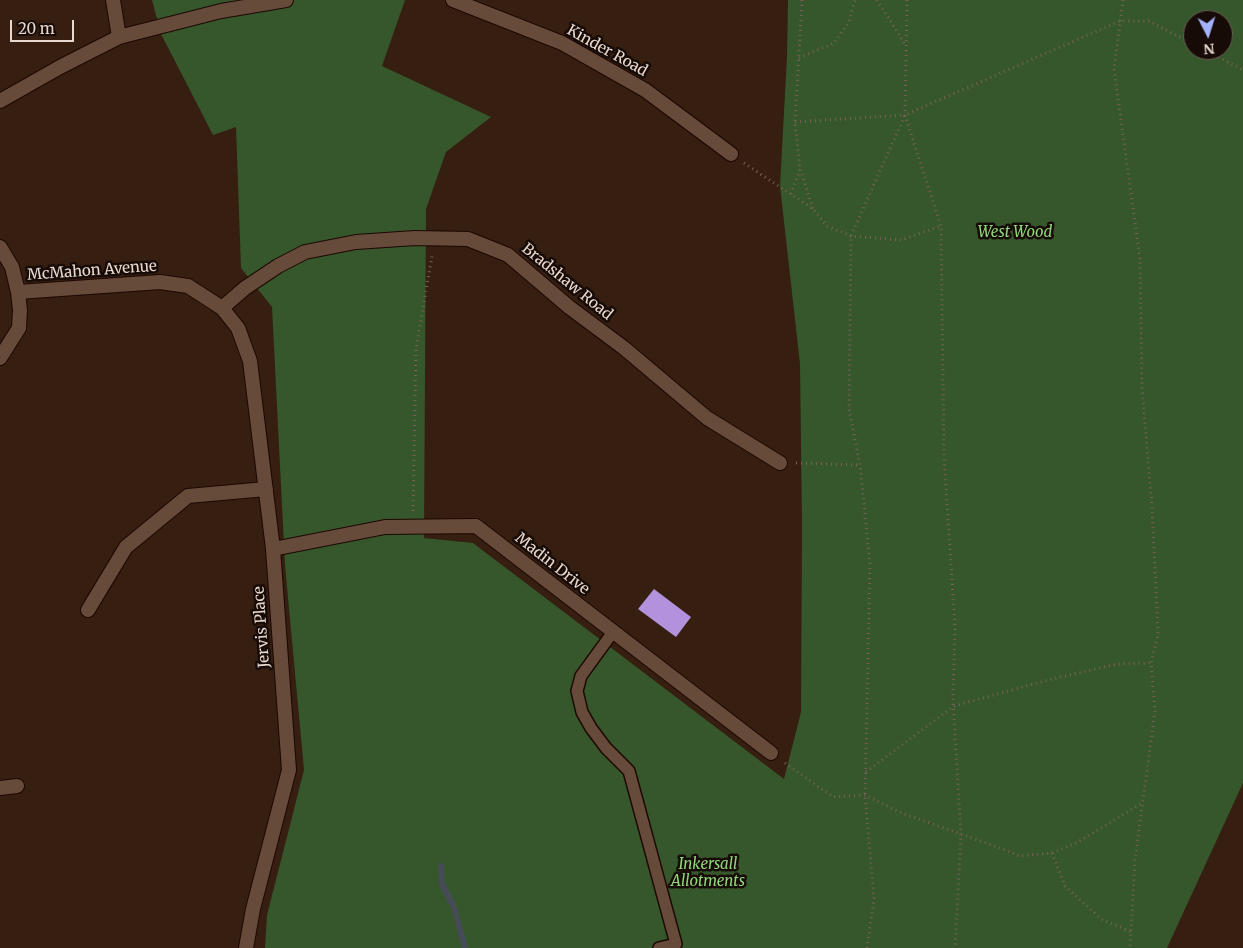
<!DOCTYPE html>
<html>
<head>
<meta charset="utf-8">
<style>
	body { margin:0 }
	#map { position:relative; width:1243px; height:948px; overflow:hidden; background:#361e10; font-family:Merriweather,serif }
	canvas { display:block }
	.north { position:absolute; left:1183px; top:10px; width:50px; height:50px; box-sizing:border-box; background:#160b06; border:1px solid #6a5d56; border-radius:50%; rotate:175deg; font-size:14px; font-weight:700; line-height:20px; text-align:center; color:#e9d8cf }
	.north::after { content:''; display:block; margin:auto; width:18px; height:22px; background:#a4b2fc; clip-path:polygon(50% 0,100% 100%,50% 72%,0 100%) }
	.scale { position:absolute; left:10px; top:20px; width:64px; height:22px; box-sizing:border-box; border:2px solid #e9d8cf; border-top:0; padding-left:6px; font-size:15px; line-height:18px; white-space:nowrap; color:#e9d8cf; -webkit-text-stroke:4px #160b06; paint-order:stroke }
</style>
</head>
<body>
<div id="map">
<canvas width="1243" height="948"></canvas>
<div class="north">N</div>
<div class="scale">20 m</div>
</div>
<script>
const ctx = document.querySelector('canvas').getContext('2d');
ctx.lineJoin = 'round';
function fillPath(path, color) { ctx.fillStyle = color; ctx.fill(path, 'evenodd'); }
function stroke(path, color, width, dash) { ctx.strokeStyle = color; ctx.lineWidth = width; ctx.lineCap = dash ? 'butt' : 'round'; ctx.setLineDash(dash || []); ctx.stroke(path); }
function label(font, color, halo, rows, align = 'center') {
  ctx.font = font + ' Merriweather,serif'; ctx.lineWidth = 5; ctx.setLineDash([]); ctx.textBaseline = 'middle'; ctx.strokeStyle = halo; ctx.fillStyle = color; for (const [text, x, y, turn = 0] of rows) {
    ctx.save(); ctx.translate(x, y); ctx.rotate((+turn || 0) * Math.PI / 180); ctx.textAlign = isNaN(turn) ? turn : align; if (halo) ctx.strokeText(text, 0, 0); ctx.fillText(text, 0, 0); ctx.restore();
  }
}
fillPath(new Path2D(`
	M152 0H405L382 66 491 117 446 152 426 209 424 538 473 543 784 779 801 712 802 527 800 364 780 186 787 57 788 0H1243V783L1167 948H265L267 915 304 770 285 565 272 307 241 268 236 127 213 135 161 34ZM1193 20H1223V50H1193Z`), '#35572b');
stroke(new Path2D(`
	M441 866 442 884 454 907 465 948`), '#464c56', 6);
fillPath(new Path2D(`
	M654 589 691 617 676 637 638 609Z`), '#b391dc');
const service = new Path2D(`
	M613 632 581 676 577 691 582 712 591 728 606 748 629 771 676 944 659 948`);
const minor = new Path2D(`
	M113 0 119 37
	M453 0 562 43 645 90 731 154
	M0 101 60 67 119 37 221 11 286 0
	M0 247 12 267 18 292 20 310 19 328 0 358
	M18 292 160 282 188 286 222 308 238 328 250 361 273 549 289 770 253 909 246 948
	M222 308 245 288 278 266 305 252 356 242 415 238 468 239 508 255 569 307 624 348 707 418 780 463
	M273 549 385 527 476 526 771 753
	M88 610 126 547 188 496 266 489
	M0 788 17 786`);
stroke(service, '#1d0700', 14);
stroke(minor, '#1d0700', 16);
stroke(new Path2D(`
	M802 0 795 122 800 168 813 209
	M877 0 906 46
	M907 0 905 115 941 226 944 456 955 626 953 699 961 835 955 948
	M1123 0 1114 69 1140 259 1142 387 1152 507 1158 634 1151 663 1155 711 1135 860 1130 948
	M1205 50 1243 70
	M799 58 834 43 849 22 855 0
	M795 122 905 115
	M744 163 813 209 827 226 851 236 901 240 941 226
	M791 194 800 169
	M796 463 860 465
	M413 511 416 349 432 256
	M785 763 833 797 865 795 899 812 1000 848 1020 856 1052 853 1078 842 1142 803
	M866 772 954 706 1052 679 1117 664 1151 663
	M1052 853 1065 886 1101 919 1131 932
	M867 948 874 898 865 795 870 564 860 465 849 409 851 236 905 115 1120 21H1149L1193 44`), '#786256', 3, [1, 4]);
stroke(service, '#664b3b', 11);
stroke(minor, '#664b3b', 14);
label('15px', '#e9d8cf', '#160b06', [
	["Kinder Road",607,51,29],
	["McMahon Avenue",92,271,-4],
	["Bradshaw Road",567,282,39],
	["Madin Drive",552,564,38],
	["Jervis Place",262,627,-94]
]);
label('italic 15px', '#90d77a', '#160b06', [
	["West Wood",1015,233],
	["Inkersall",708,865],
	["Allotments",708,882]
]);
</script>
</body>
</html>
